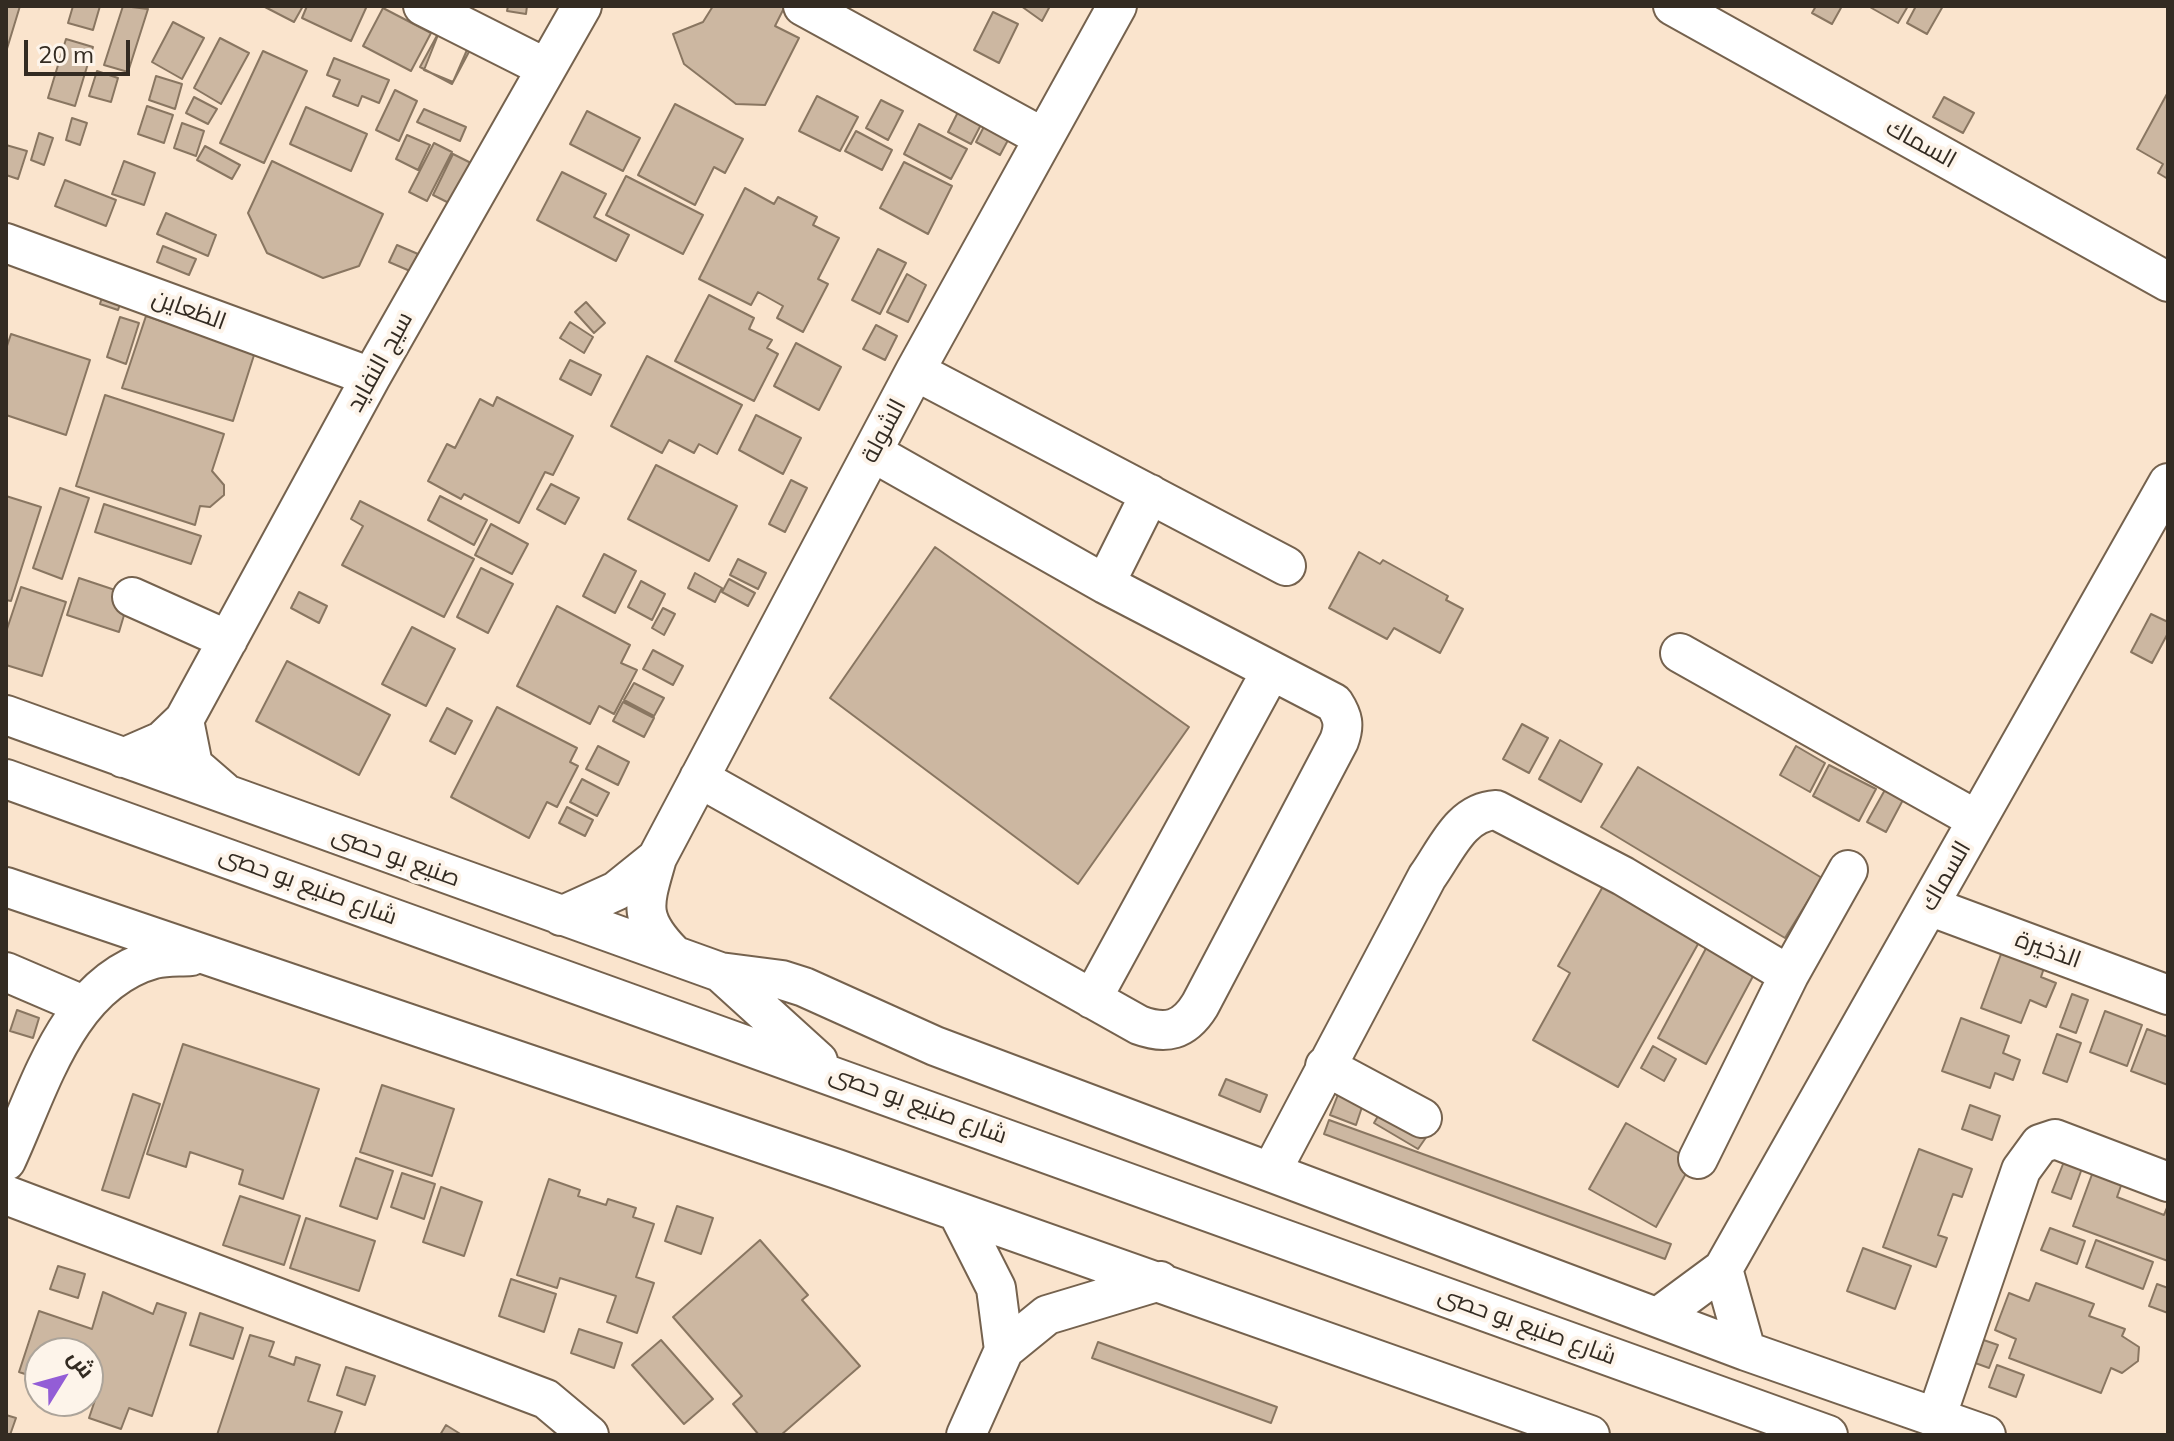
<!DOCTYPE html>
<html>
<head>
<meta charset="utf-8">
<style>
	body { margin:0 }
	#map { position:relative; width:2174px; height:1441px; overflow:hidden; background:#fae4cd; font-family:Mulish,Cairo,sans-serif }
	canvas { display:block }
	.frame { position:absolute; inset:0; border:8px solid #332b22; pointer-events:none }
	.north { position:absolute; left:24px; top:1337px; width:80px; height:80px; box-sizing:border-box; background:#fdf4ea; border:2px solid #aca49a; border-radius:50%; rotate:53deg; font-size:22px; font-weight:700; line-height:32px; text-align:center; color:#332b22 }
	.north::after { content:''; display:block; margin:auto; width:28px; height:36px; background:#935dd6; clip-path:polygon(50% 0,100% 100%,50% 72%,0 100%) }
	.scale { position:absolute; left:24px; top:40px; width:106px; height:36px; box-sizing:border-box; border:4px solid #332b22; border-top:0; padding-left:10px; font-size:24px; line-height:28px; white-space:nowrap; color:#332b22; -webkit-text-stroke:6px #fdf4ea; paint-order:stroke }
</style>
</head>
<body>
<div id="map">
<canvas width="2174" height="1441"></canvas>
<div class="frame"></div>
<div class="north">ش</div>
<div class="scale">20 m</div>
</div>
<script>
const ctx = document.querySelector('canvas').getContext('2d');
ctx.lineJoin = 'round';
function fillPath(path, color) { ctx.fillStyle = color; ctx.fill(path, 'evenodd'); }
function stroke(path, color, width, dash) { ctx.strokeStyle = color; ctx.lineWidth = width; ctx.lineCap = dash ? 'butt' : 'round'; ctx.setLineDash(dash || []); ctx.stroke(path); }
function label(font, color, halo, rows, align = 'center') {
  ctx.font = font + ' Mulish,Cairo,sans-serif'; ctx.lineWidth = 8; ctx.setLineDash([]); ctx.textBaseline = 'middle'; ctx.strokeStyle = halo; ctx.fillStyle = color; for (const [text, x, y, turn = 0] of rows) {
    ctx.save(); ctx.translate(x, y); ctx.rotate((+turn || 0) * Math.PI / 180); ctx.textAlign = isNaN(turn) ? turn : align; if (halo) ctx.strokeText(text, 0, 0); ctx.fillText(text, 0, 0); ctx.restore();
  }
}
const building = new Path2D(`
	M6 6H20L6 52Z
	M73 6H100L93 30 68 23Z
	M123 6 148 9 128 72 104 65Z
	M263 6H303L294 22Z
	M307 6H363L366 8 351 41 302 18Z
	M508 6H527L526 14 507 11Z
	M713 6H785L775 26 799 38 765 105 736 104 684 64 673 34 703 22Z
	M1021 6H1050L1042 21Z
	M1816 6H1842L1832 24 1812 13Z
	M1868 6H1908L1898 23Z
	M1916 6H1943L1927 34 1907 23Z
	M383 8 431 33 411 71 363 46Z
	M993 12 1018 24 999 63 974 50Z
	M173 22 204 38 182 79 152 62Z
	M440 30 470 43 453 82 424 70Z
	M440 30 471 48 452 84 420 67Z
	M220 38 249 53 221 104 194 88Z
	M66 39 93 47 75 106 48 98Z
	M263 51 307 71 264 163 220 143Z
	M334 58 389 80 379 103 362 96 358 106 333 96 340 80 327 75Z
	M97 71 118 78 111 102 89 96Z
	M156 76 182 84 175 109 149 100Z
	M395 90 417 101 399 141 376 130Z
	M2168 92V179L2158 173 2163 164 2137 149Z
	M817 96 858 117 840 151 799 131Z
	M194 97 217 109 208 124 186 113Z
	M1944 97 1974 113 1963 133 1933 117Z
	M881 100 903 111 888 140 866 128Z
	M963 102 986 115 971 144 948 132Z
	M675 104 743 139 725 173 714 167 695 205 638 175Z
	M147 106 173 115 164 143 138 134Z
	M306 107 367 134 351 171 290 144Z
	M424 109 466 127 460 141 417 122Z
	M587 111 640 138 623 171 570 144Z
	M989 117 1014 129 1000 155 976 142Z
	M72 118 87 123 80 145 66 140Z
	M182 123 204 131 196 156 174 148Z
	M919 124 967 149 951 179 904 154Z
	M856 131 892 150 882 170 845 151Z
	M39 133 53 138 44 165 31 160Z
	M407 135 430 145 418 170 396 159Z
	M434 143 452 152 427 201 409 192Z
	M6 145 27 151 18 179 6 175Z
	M205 146 240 165 232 179 197 160Z
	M453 154 471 163 451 204 433 195Z
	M124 161 155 173 144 205 112 194Z
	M272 161 383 214 359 266 323 278 267 253 248 213Z
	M904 162 952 186 928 234 880 208Z
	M562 172 606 194 594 217 629 235 616 261 537 220Z
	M626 176 703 215 683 254 606 215Z
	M65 180 116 200 106 226 55 206Z
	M745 188 774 204 778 197 817 217 813 225 839 238 818 279 828 284 803 332 777 318 783 306 758 292 751 305 699 279Z
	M166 213 216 235 208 256 157 234Z
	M397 245 418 254 410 271 389 262Z
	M163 246 196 259 189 275 157 262Z
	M878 249 906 263 880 314 852 300Z
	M907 274 926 285 908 322 887 312Z
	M106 284 125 290 118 310 100 304Z
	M709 295 754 318 749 329 772 340 767 348 778 354 754 401 675 361Z
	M586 302 605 323 594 333 575 312Z
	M146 316 255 352 233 421 122 388Z
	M120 317 139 323 126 364 107 357Z
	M570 322 593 337 584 353 560 338Z
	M876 325 897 336 885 360 863 349Z
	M11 334 90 360 66 435 6 415V349Z
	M796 343 841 367 819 410 774 386Z
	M647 356 742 405 717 454 699 444 694 453 669 440 662 453 611 426Z
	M570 360 601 375 591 395 560 379Z
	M105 395 224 434 212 471 224 485V495L210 507 200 506 195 525 76 486Z
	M497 397 573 436 553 475 545 472 519 523 464 494 461 499 428 481 447 444 455 448 480 399 493 406Z
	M756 415 801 438 783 474 739 450Z
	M656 465 737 506 709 561 628 519Z
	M791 480 807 488 785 532 769 524Z
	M551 484 579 498 565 524 537 509Z
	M60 488 89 498 62 579 33 568Z
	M6 496 41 507 11 601 6 600Z
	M440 496 487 520 474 545 428 520Z
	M360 501 474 559 444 617 342 565 363 526 351 519Z
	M104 504 201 536 191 564 95 532Z
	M491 524 528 544 512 574 475 555Z
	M935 547 1189 727 1078 884 830 698Z
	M1359 552 1380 564 1383 560 1448 596 1446 600 1463 609 1440 653 1394 628 1387 639 1329 608Z
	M604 554 636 571 615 613 583 596Z
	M738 559 766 573 758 589 730 575Z
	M481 568 513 584 488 633 457 617Z
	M695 573 722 588 715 602 688 588Z
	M79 578 130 595 119 632 67 615Z
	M729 579 755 593 748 606 722 592Z
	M641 581 665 594 652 620 628 607Z
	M21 587 66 602 42 676 6 665V632Z
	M299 592 327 606 319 623 291 608Z
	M557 606 630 645 621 663 637 670 614 714 599 706 590 724 517 686Z
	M663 608 675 614 664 635 652 628Z
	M2151 614 2168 622V633L2152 663 2131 652Z
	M412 627 455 649 426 706 382 684Z
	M653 650 683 666 673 685 643 669Z
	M287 661 390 715 359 775 256 721Z
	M634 683 664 698 654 716 624 700Z
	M623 702 654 718 644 737 613 721Z
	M497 707 577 748 570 762 578 766 557 807 547 802 529 838 451 797Z
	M447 708 472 721 455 754 430 741Z
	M1522 724 1548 738 1529 773 1503 759Z
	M1560 740 1602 764 1581 802 1539 779Z
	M598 746 629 762 618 785 586 769Z
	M1796 746 1825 763 1810 792 1780 775Z
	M1829 765 1876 789 1859 821 1813 796Z
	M1638 767 1822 878 1785 938 1601 827Z
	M582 779 609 793 597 816 570 802Z
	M1886 788 1904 798 1886 832 1867 822Z
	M567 807 593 820 585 836 559 823Z
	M1610 874 1707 928 1618 1087 1533 1040 1570 973 1558 966Z
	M1711 939 1759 965 1706 1064 1658 1038Z
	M2004 946 2046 962 2041 977 2056 983 2046 1007 2030 1000 2021 1023 1981 1008Z
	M2072 994 2088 1000 2076 1033 2060 1027Z
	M17 1010 39 1018 33 1038 10 1031Z
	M2105 1011 2142 1025 2127 1066 2090 1052Z
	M1961 1018 2009 1036 2003 1053 2020 1060 2013 1080 1995 1073 1990 1088 1942 1071Z
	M2147 1029 2168 1037V1085L2131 1071Z
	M2057 1034 2081 1043 2067 1082 2043 1073Z
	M183 1044 319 1089 283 1199 239 1184 243 1170 190 1152 186 1167 147 1154Z
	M1653 1046 1676 1059 1664 1081 1641 1068Z
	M1226 1079 1267 1095 1260 1112 1219 1095Z
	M382 1085 454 1109 432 1176 360 1152Z
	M1339 1092 1364 1101 1356 1125 1330 1115Z
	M133 1094 160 1104 129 1198 102 1190Z
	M1970 1105 2000 1116 1992 1140 1962 1129Z
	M1382 1109 1427 1136 1418 1149 1374 1123Z
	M1329 1120 1671 1244 1665 1259 1324 1134Z
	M1626 1123 1693 1161 1656 1227 1589 1189Z
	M1919 1149 1972 1169 1962 1197 1953 1194 1938 1235 1947 1238 1936 1267 1883 1247Z
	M2067 1154 2085 1160 2071 1199 2052 1192Z
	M356 1158 393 1171 377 1219 340 1206Z
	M2094 1169 2123 1180 2117 1197 2164 1215 2168 1205V1261L2073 1226Z
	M402 1173 435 1184 424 1219 391 1207Z
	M549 1179 580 1190 578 1196 606 1205 608 1199 636 1208 633 1217 654 1224 636 1277 654 1283 637 1333 607 1322 616 1296 560 1278 557 1288 517 1275Z
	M441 1187 482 1202 464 1256 423 1242Z
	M240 1196 300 1216 284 1265 223 1245Z
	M677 1206 713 1218 701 1254 665 1241Z
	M306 1218 375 1241 359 1291 290 1268Z
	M2050 1228 2085 1241 2077 1264 2041 1250Z
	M760 1240 808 1295 802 1300 860 1366 781 1435H759L733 1404 742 1396 673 1317Z
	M2096 1240 2153 1262 2143 1289 2086 1267Z
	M1863 1248 1911 1266 1895 1309 1847 1291Z
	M58 1266 85 1274 78 1298 50 1289Z
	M511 1279 556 1294 544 1332 499 1316Z
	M2036 1283 2094 1304 2089 1316 2125 1329 2122 1336 2139 1347 2138 1361 2122 1373 2111 1368 2101 1393 2009 1358 2016 1339 1995 1330 2009 1293 2029 1301Z
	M2157 1284 2168 1288V1313L2149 1306Z
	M103 1292 153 1314 157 1303 186 1313 152 1416 129 1408 121 1429 89 1418 96 1397 88 1395V1353H40V1379L19 1372 39 1311 92 1329Z
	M200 1313 243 1328 233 1359 190 1345Z
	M579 1329 622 1343 614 1368 571 1353Z
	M250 1335 274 1342 269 1356 294 1365 296 1357 320 1365 308 1401 342 1412 334 1435H217Z
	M1975 1337 1998 1345 1989 1368 1967 1360Z
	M661 1340 713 1399 684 1424 632 1365Z
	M1098 1342 1277 1407 1271 1423 1092 1358Z
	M1997 1365 2024 1375 2016 1397 1989 1387Z
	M346 1367 375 1376 365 1405 337 1395Z
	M6 1415 16 1418 10 1435H6Z
	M446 1425 462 1435H440Z`);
fillPath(building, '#ccb7a1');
stroke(building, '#897661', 2);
const minor = new Path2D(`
	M423 6 546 68
	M803 6 1044 138
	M1673 6 2168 282
	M6 243 371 377
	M915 371 1286 566
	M1105 584 1150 494
	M132 597 228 640
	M1680 653 1977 820
	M6 715 720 972 782 980 804 987 935 1046 1746 1351 1986 1435
	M184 720 371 377 582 6
	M123 758 162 741 184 720 193 765 223 791
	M699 778 1139 1025C1166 1035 1184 1031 1200 1005L1339 741C1345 725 1343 717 1334 703L1105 584 872 452
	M6 779 1828 1435
	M6 887 837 1169 1590 1435
	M1929 906 2168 995
	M561 916 616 891 657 858
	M672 953C637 917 644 904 657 858L915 371 1117 6
	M6 972 83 1005
	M720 972 818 1061
	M1789 975 1848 870
	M1092 999 1271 671
	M1325 1066 1422 1118
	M6 1161C40 1088 67 983 154 959 166 956 179 957 191 956
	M1271 1172 1427 877C1446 851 1460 812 1496 810L1623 876 1789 975 1698 1159
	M6 1195 546 1399 589 1435
	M959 1215 996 1288 1004 1350
	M1723 1269 1746 1351
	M1658 1317 1723 1269 2168 483
	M1936 1418 2021 1170 2040 1144 2055 1139 2168 1182
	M966 1435 1004 1350 1047 1315 1160 1281`);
stroke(minor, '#75624e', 42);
stroke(minor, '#fff', 38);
label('24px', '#332b22', '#fdf4ea', [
	["السماك",1921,144,29],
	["الظعاين",189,310,20],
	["سيج النفايد",380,362,-61],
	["الشولة",884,431,-62],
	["صنيع بو حصى",396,857,20],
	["السماك",1946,876,-60],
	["شارع صنيع بو حصى",308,886,20],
	["الذخيرة",2048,950,20],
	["شارع صنيع بو حصى",918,1105,20],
	["شارع صنيع بو حصى",1527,1326,20]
]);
</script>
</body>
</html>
